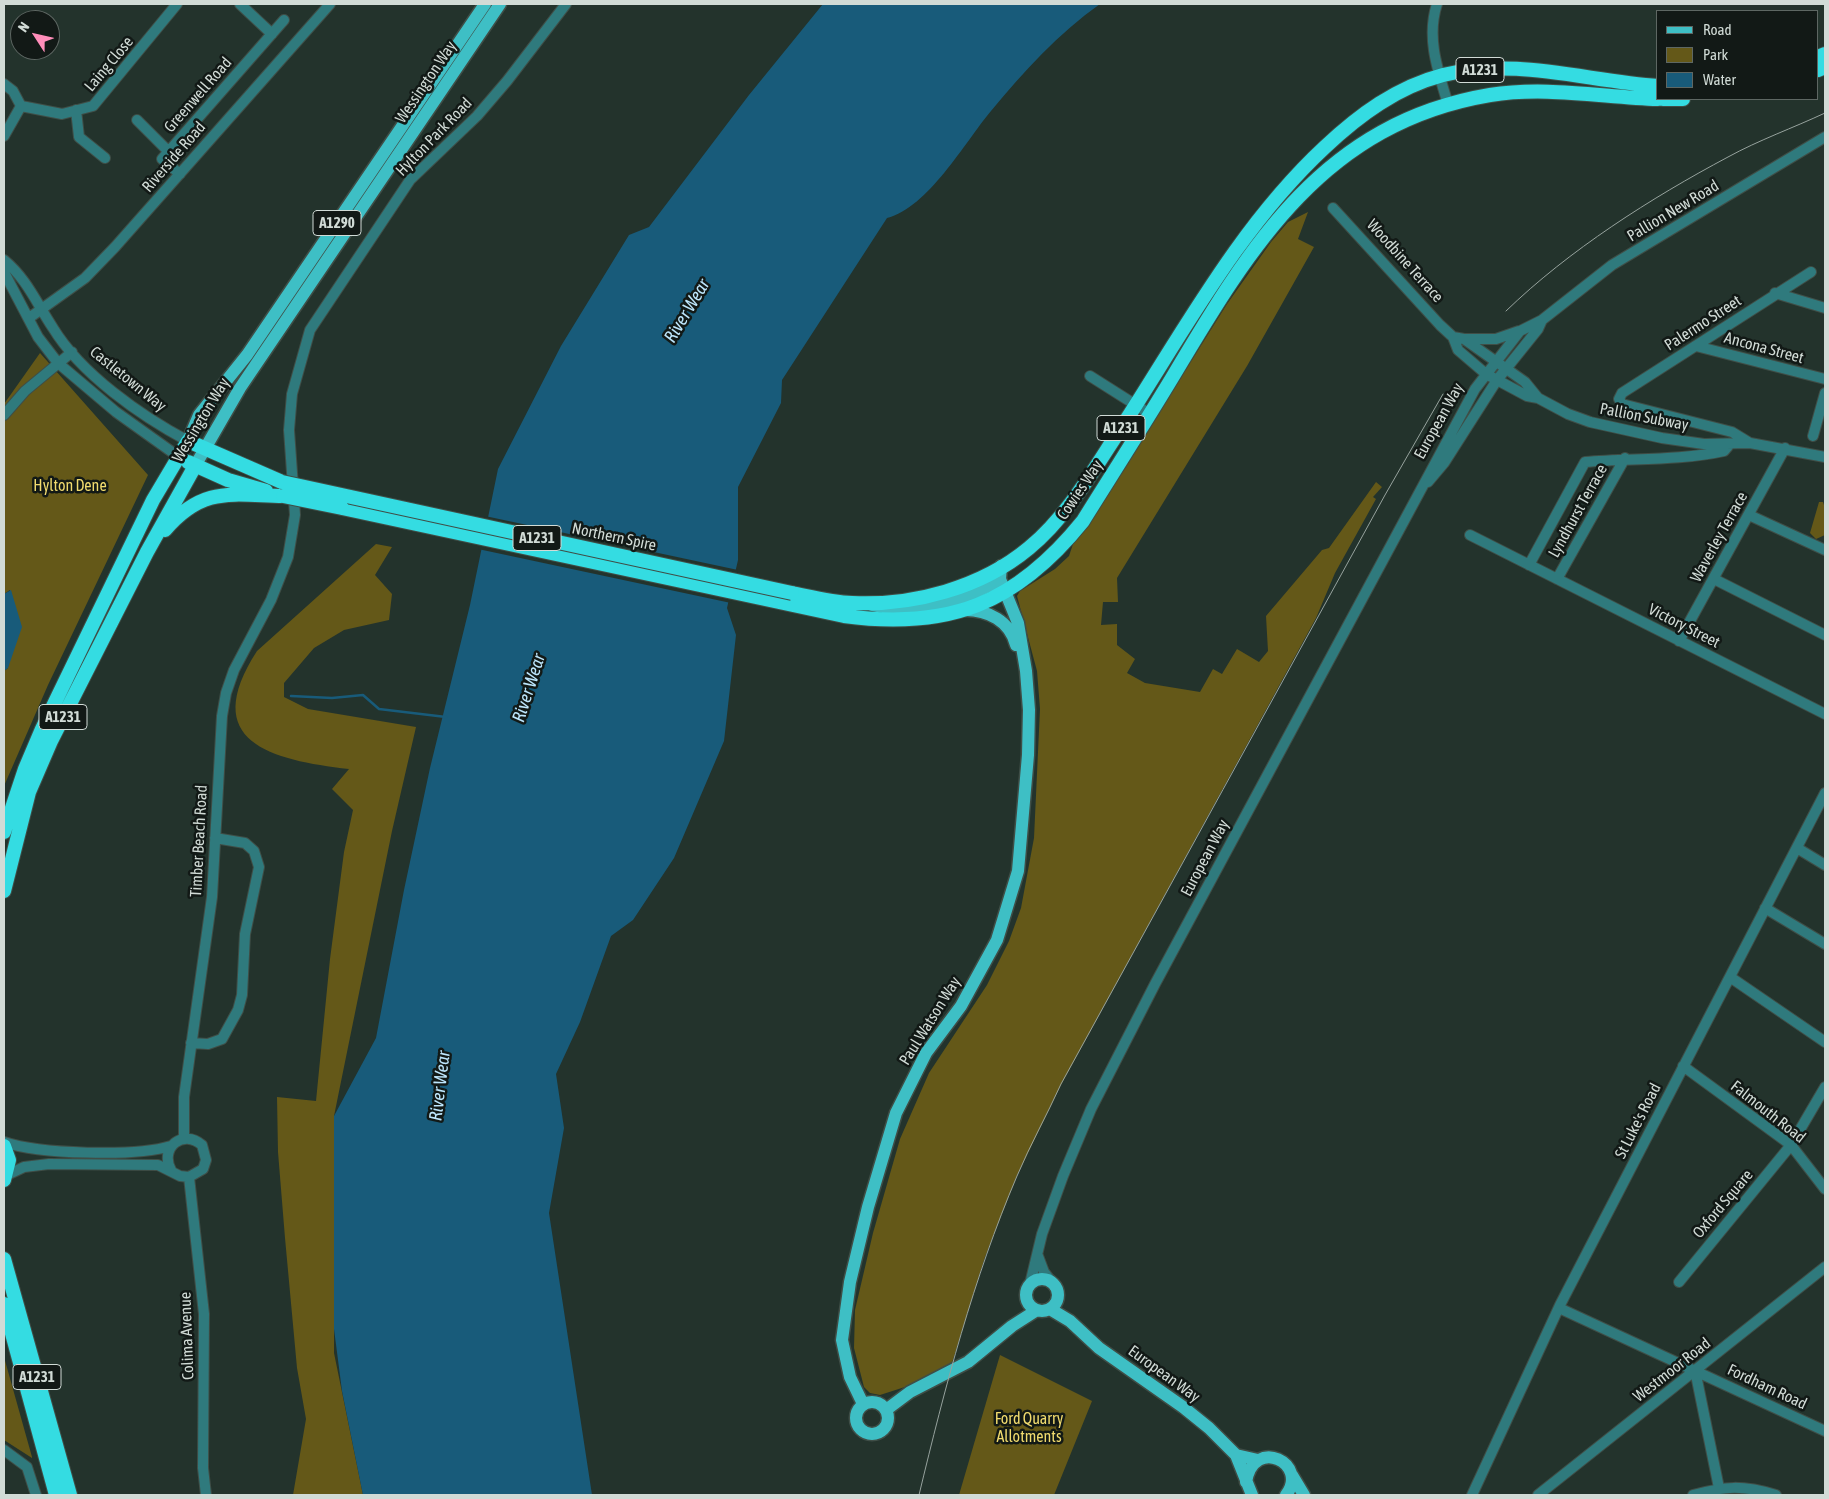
<!DOCTYPE html>
<html>
<head>
<meta charset="utf-8">
<style>
	body { margin:0 }
	#map { position:relative; width:1829px; height:1499px; overflow:hidden; background:#23332c; font-family:"Asap Condensed",sans-serif }
	canvas { display:block }
	.frame { position:absolute; inset:0; border:5px solid #d1dbd6; pointer-events:none }
	.legend { position:absolute; left:1656px; top:10px; width:162px; height:90px; box-sizing:border-box; background:#121916; border:1px solid #5e6763; margin:0; padding:6px 9px; list-style:none; font-size:15px; color:#d1dbd6 }
	.legend li { display:flex; align-items:center; gap:10px; height:25px }
	.legend b { width:25px; border:1px solid #5e6763 }
	.north { position:absolute; left:10px; top:10px; width:50px; height:50px; box-sizing:border-box; background:#121916; border:1px solid #5e6763; border-radius:50%; rotate:305deg; font-size:14px; font-weight:700; line-height:20px; text-align:center; color:#d1dbd6 }
	.north::after { content:''; display:block; margin:auto; width:18px; height:22px; background:#ff8eba; clip-path:polygon(50% 0,100% 100%,50% 72%,0 100%) }
</style>
</head>
<body>
<div id="map">
<canvas width="1829" height="1499"></canvas>
<div class="frame"></div>
<ul class="legend">
<li><b style="height:6px;background:#3ebfc5"></b>Road</li>
<li><b style="height:14px;background:#645818"></b>Park</li>
<li><b style="height:14px;background:#185b7a"></b>Water</li>
</ul>
<div class="north">N</div>
</div>
<script>
const ctx = document.querySelector('canvas').getContext('2d');
ctx.lineJoin = 'round';
function fillPath(path, color) { ctx.fillStyle = color; ctx.fill(path, 'evenodd'); }
function stroke(path, color, width, dash) { ctx.strokeStyle = color; ctx.lineWidth = width; ctx.lineCap = dash ? 'butt' : 'round'; ctx.setLineDash(dash || []); ctx.stroke(path); }
function label(font, color, halo, rows, align = 'center') {
  ctx.font = font + ' "Asap Condensed",sans-serif'; ctx.lineWidth = 5; ctx.setLineDash([]); ctx.textBaseline = 'middle'; ctx.strokeStyle = halo; ctx.fillStyle = color; for (const [text, x, y, turn = 0] of rows) {
    ctx.save(); ctx.translate(x, y); ctx.rotate((+turn || 0) * Math.PI / 180); ctx.textAlign = isNaN(turn) ? turn : align; if (halo) ctx.strokeText(text, 0, 0); ctx.fillText(text, 0, 0); ctx.restore();
  }
}
fillPath(new Path2D(`
	M1308 212 1298 239 1314 247 1247 366 1117 578 1118 602H1103L1101 625 1117 624V645L1135 659 1127 673 1145 683 1200 692 1213 669 1222 674 1237 649 1259 662 1268 651 1266 616 1322 550 1329 548 1376 482 1382 487 1373 497 1376 499 1335 573 1316 618 1061 1085 1017 1176 985 1257 952 1363 908 1386 880 1395 870 1393 864 1387 854 1348 855 1310 873 1233 900 1139 929 1073 987 985 1009 941 1021 908 1034 838 1040 709 1037 671 1017 596 1020 591 1055 569 1069 556 1073 544 1094 516 1227 304 1271 242 1288 222Z
	M40 353 148 475 48 685 4 786V671L8 668 10 590 4 594V404Z
	M1819 502H1823L1825 508V535L1816 539 1810 533Z
	M376 544 392 547 375 575 392 594 389 620 344 630 314 648 284 683V697L308 709 416 727 392 831 334 1116V1353L363 1495H293L306 1419 297 1368 285 1238 278 1152 277 1097 316 1101 330 959 344 852 353 810 332 789 349 769C271 760 198 742 257 651Z
	M1000 1355 1092 1401 1054 1495H959Z
	M4 1357 32 1457V1458L4 1440Z`), '#645818');
fillPath(new Path2D(`
	M823 4H1100C1059 33 1023 72 991 111 965 142 928 208 887 218L782 380 781 403 738 487V560L727 608 736 635 724 741 674 858 633 920 611 936 580 1022 556 1074 564 1128 549 1213 592 1495H363L342 1391 334 1329V1116L376 1038 404 890 430 768 470 605 498 469 561 346 629 235 649 227 749 95Z
	M11 590 22 627 8 668 4 671V594Z`), '#185b7a');
fillPath(new Path2D(`
	M485 516 738 570 731 603 478 549Z`), '#23332c');
stroke(new Path2D(`
	M291 696 332 698 363 695 379 709 446 717`), '#185b7a', 2.5);
const minor = new Path2D(`
	M240 4 272 34
	M1437 4C1426 38 1438 71 1448 104
	M4 84 13 91 21 106
	M76 110 79 137 105 158
	M137 120 168 151
	M4 136 21 106 62 114 93 106 177 4
	M180 174 162 159 284 20
	M1333 208 1440 325 1453 337 1464 339 1525 382 1538 398
	M4 260C27 279 37 304 53 328 81 374 141 416 188 441
	M4 272 38 337 58 363 116 412 179 457
	M1811 272 1622 393 1619 399 1622 404 1732 432 1750 443 1825 457
	M1775 293 1825 308
	M29 318 85 278 115 247 330 4
	M1453 337 1458 350 1486 374 1527 396 1538 398 1568 414 1590 422 1662 438 1704 444 1749 443
	M1465 339H1496L1519 331
	M1696 346 1825 379
	M1090 376 1150 414
	M4 415 25 391 72 352
	M1813 436 1825 393
	M1428 482 1444 463 1497 380 1538 329 1542 320
	M1749 515 1825 550
	M1470 535 1825 714
	M1529 565 1585 462C1631 458 1679 461 1724 451L1730 444
	M1557 579 1625 458
	M1714 579 1825 635
	M1679 641 1785 448
	M1797 848 1825 865
	M1765 908 1825 944
	M1730 977 1825 1042
	M191 1043 208 1044 222 1039 238 1010 242 995 245 934 259 867 254 851 245 843 215 838
	M1683 1066 1791 1145 1825 1189
	M184 1138V1097L212 897 222 716 226 693 234 670 271 600 288 557 295 515 289 430 292 394 310 330 410 180 477 116 507 81 566 4
	M4 1142C39 1154 135 1157 171 1146
	M7 1175 24 1167 49 1164 158 1165 180 1176 189 1177 203 1169 206 1160 202 1145C183 1128 159 1148 171 1170
	M189 1177 204 1314 203 1468 206 1495
	M1038 1256 1044 1272 1051 1281
	M1679 1282 1791 1145 1825 1087
	M1030 1284 1042 1234 1063 1176 1091 1109 1155 984 1475 389 1520 331 1542 320 1612 265 1825 137
	M1559 1308 1825 1431
	M1695 1370 1719 1488
	M4 1450 27 1467 36 1495
	M1472 1495 1560 1305 1825 793
	M1538 1495 1825 1267
	M1693 1495C1725 1486 1743 1485 1776 1495`);
const major = new Path2D(`
	M188 441 199 415 247 355 485 4
	M195 466 240 388 500 4
	M872 605C902 612 932 609 961 599 972 595 982 588 993 585L1006 591
	M965 610C988 610 1010 621 1016 645
	M1026 1295a16 16 0 1 1 32 0a16 16 0 1 1-32 0Z
	M1050 1309 1070 1321 1099 1348 1183 1407 1209 1428 1236 1455 1258 1460
	M856 1418a16 16 0 1 1 32 0a16 16 0 1 1-32 0Z
	M863 1404 850 1377 842 1340 850 1282 868 1207 896 1113 926 1053 961 1006 997 940 1018 871 1028 755 1029 710 1026 671 1018 623 1000 579 1001 566
	M886 1410 910 1392 968 1362 1012 1326 1037 1310
	M1236 1455 1252 1495
	M1292 1475 1304 1495
	M1246 1482C1254 1435 1310 1464 1286 1495`);
const highway = new Path2D(`
	M1818 57 1825 54
	M1818 70 1825 67
	M1663 99H1683
	M188 462 228 480 266 491
	M342 508 844 616C949 630 1016 604 1083 521 1113 473 1143 426 1172 378 1251 245 1324 123 1490 95 1545 86 1602 97 1658 99
	M165 530C203 486 231 495 283 496
	M792 593C812 597 832 602 852 603 913 606 981 588 1029 548 1069 515 1095 467 1123 425 1185 329 1241 225 1325 147 1359 115 1397 87 1443 75 1514 57 1586 81 1658 86
	M4 832 25 769 42 729 153 500 188 441 282 482
	M4 891 29 792 51 741 147 552 195 466
	M4 1146 9 1160 4 1180
	M4 1259 70 1495
	M4 1304 56 1495`);
stroke(minor, '#3f4e47', 12);
stroke(major, '#3f4e47', 15);
stroke(highway, '#3f4e47', 16);
stroke(minor, '#2f7a7d', 10);
stroke(major, '#3ebfc5', 12);
stroke(highway, '#34dce2', 14);
stroke(new Path2D(`
	M1506 311C1569 250 1651 198 1728 157 1759 140 1793 128 1825 113
	M919 1495C945 1387 973 1279 1017 1176 1030 1145 1047 1115 1061 1084L1385 495 1443 394`), '#97a39e', 1);
const highwayBridge = new Path2D(`
	M282 482 792 593
	M283 496 342 508`);
stroke(highwayBridge, '#3f4e47', 16, []);
stroke(highwayBridge, '#34dce2', 14);
for (const [x, y, w] of [
	[1480,70,48],
	[337,223,48],
	[1121,428,48],
	[537,538,48],
	[63,717,48],
	[37,1377,48]
]) { const box = new Path2D(); box.roundRect(x - w / 2, y - 12.5, w, 25, 4); ctx.fillStyle = '#121916'; ctx.fill(box); stroke(box, '#d1dbd6', 1); }
label('bold 15px', '#d1dbd6', null, [
	["A1231",1480,70],
	["A1290",337,223],
	["A1231",1121,428],
	["A1231",537,538],
	["A1231",63,717],
	["A1231",37,1377]
]);
label('16px', '#d1dbd6', '#121916', [
	["Laing Close",109,64,-50],
	["Wessington Way",426,82,-56],
	["Greenwell Road",198,95,-49],
	["Hylton Park Road",434,137,-46],
	["Riverside Road",174,157,-49],
	["Pallion New Road",1673,211,-31],
	["Woodbine Terrace",1405,261,48],
	["Palermo Street",1703,323,-33],
	["Ancona Street",1764,348,15],
	["Castletown Way",128,379,39],
	["Pallion Subway",1644,417,11],
	["Wessington Way",201,420,-59],
	["European Way",1439,421,-61],
	["Cowies Way",1080,490,-56],
	["Lyndhurst Terrace",1578,511,-61],
	["Northern Spire",614,537,12],
	["Waverley Terrace",1719,537,-61],
	["Victory Street",1684,626,27],
	["Timber Beach Road",199,841,-87],
	["European Way",1205,858,-62],
	["Paul Watson Way",930,1021,-58],
	["Falmouth Road",1768,1112,38],
	["St Luke's Road",1638,1121,-63],
	["Oxford Square",1723,1204,-50],
	["Colima Avenue",187,1336,-92],
	["Westmoor Road",1672,1370,-38],
	["European Way",1164,1374,36],
	["Fordham Road",1767,1387,25]
]);
label('16px', '#f1db6e', '#121916', [
	["Hylton Dene",70,486],
	["Ford Quarry",1029,1419],
	["Allotments",1029,1437]
]);
label('italic 18px', '#bee7fd', '#121916', [
	["River Wear",687,311,-59],
	["River Wear",529,688,-72],
	["River Wear",440,1086,-83]
]);
</script>
</body>
</html>
